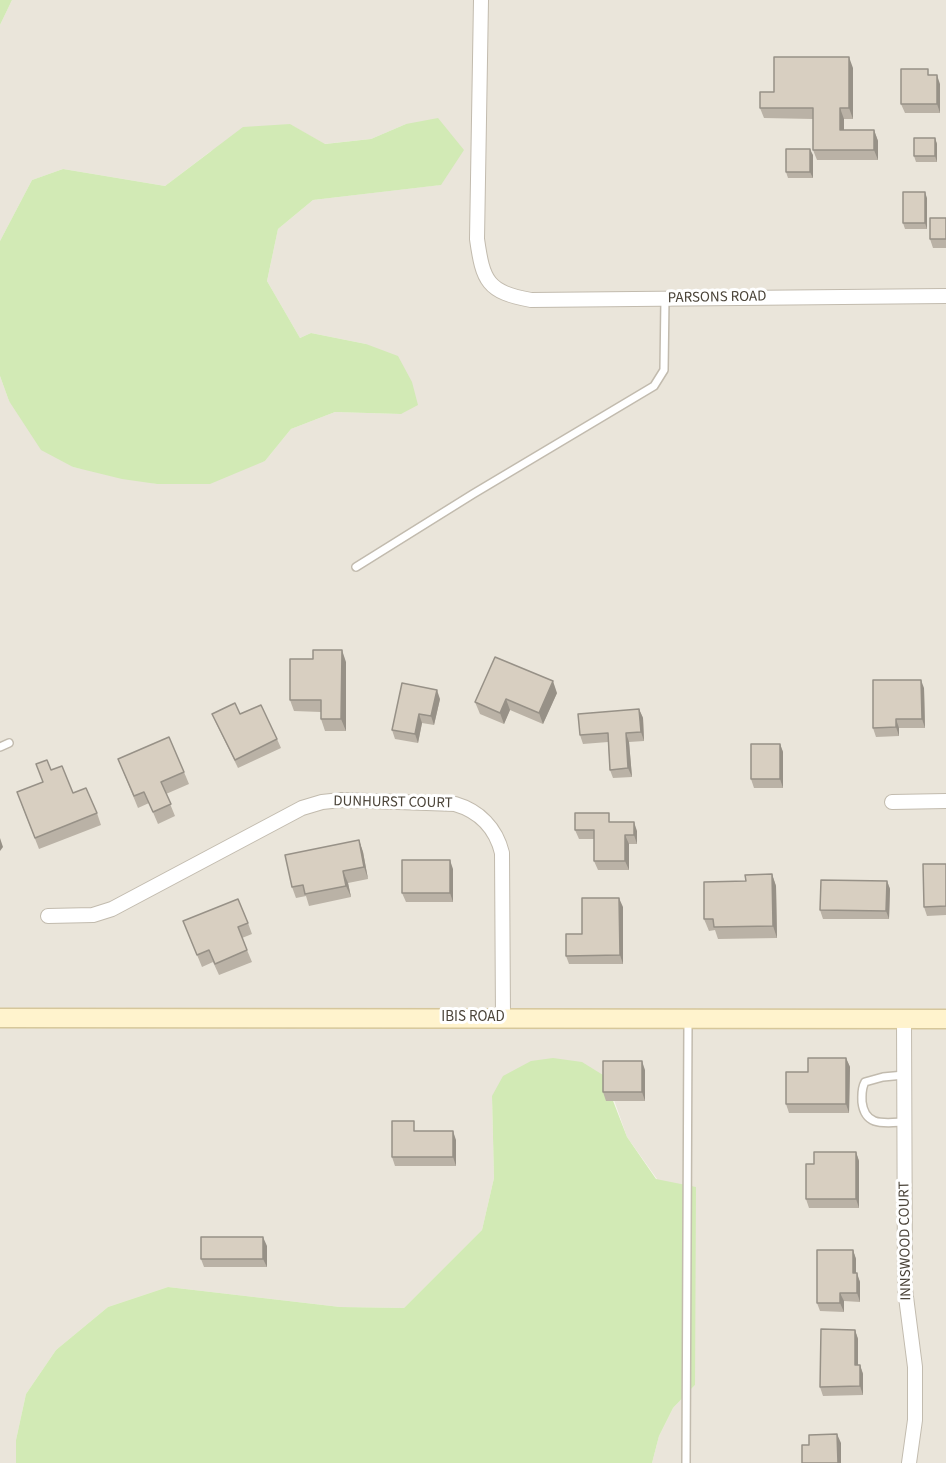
<!DOCTYPE html>
<html>
<head>
<meta charset="utf-8">
<style>
	body { margin:0 }
	canvas { display:block; background:#f6f3ec }
</style>
</head>
<body>
<canvas width="946" height="1463"></canvas>
<script>
const ctx = document.querySelector('canvas').getContext('2d');
ctx.lineJoin = 'round';
function fillPath(path, color) { ctx.fillStyle = color; ctx.fill(path, 'evenodd'); }
function stroke(path, color, width, dash) { ctx.strokeStyle = color; ctx.lineWidth = width; ctx.lineCap = dash ? 'butt' : 'round'; ctx.setLineDash(dash || []); ctx.stroke(path); }
function label(font, color, halo, rows, align = 'center') {
  ctx.font = font + ' "Source Sans 3",sans-serif'; ctx.lineWidth = 6; ctx.setLineDash([]); ctx.textBaseline = 'middle'; ctx.strokeStyle = halo; ctx.fillStyle = color; for (const [text, x, y, turn = 0] of rows) {
    ctx.save(); ctx.translate(x, y); ctx.rotate((+turn || 0) * Math.PI / 180); ctx.textAlign = isNaN(turn) ? turn : align; if (halo) ctx.strokeText(text, 0, 0); ctx.fillText(text, 0, 0); ctx.restore();
  }
}
fillPath(new Path2D(`
	M12 0H946V1010H0V376L9 401 73 467 157 484 265 461 291 429 335 412 401 414 366 344 311 333 300 338 267 281 278 229 313 200 440 185 406 124 371 139 324 144 289 124 211 151 165 186 63 169 32 180 0 241V25Z
	M0 1026 897 1027 898 1289 908 1367V1419L902 1463H652L659 1436 673 1408 695 1385 657 1179 627 1137 613 1097 492 1096 494 1178 482 1230 404 1308 340 1307 168 1287 108 1307 56 1350 26 1394 16 1440V1463H0Z
	M911 1027H946V1463H916L922 1420V1366L912 1289Z`), '#eae5da');
fillPath(new Path2D(`
	M0 0H12L0 25Z
	M438 118 464 150 441 185 313 200 278 229 267 281 300 338 311 333 366 344 398 356 412 382 418 405 401 414 335 412 291 429 265 461 210 484H157L122 479 73 467 41 450 9 401 0 376V241L32 180 63 169 165 186 243 127 290 124 325 144 371 139 406 124Z
	M553 1058 582 1062 603 1075 627 1137 656 1179 696 1187 695 1385 673 1408 659 1436 652 1463H16V1440L26 1394 56 1350 108 1307 168 1287 340 1307 404 1308 482 1230 494 1178 492 1096 503 1076 531 1061Z`), '#d2eab5');
const lane = new Path2D(`
	M356 567 473 494 654 386 664 370 665 299
	M0 747 9 743
	M904 1075 883 1077 865 1082C861 1089 862 1095 862 1102 865 1127 884 1123 904 1122
	M686 1463 688 1021`);
const street = new Path2D(`
	M481 0 477 239C483 281 487 292 531 300L946 296
	M892 802 946 801
	M48 916 93 915 112 909 302 808 322 802 341 800 455 804C479 811 496 828 502 853L503 1018
	M904 1019 905 1289 915 1367V1420L909 1463`);
const secondary = new Path2D(`
	M0 1018 946 1019`);
stroke(lane, '#c2bbae', 10);
stroke(street, '#c2bbae', 16);
stroke(secondary, '#d6c79b', 21);
stroke(lane, '#fff', 7);
stroke(street, '#fff', 14);
stroke(secondary, '#fff3cd', 18);
fillPath(new Path2D(`
	M853 68V119H844V130H874L878 141V160H817L813 150V119L764 118 760 108 774 92Z
	M940 84V113H905L901 104Z
	M935 138 937 144V162H916L914 156Z
	M813 155V178H788L786 172Z
	M927 198V229H905L903 223Z
	M946 218V248H933L930 239Z
	M346 662V731H325L321 719V712L294 711 290 700Z
	M924 688 925 728H899V736L876 737 873 728Z
	M557 693 543 724 510 710 504 724 480 714 475 702Z
	M440 699 434 725 422 723 418 743 395 739 392 730Z
	M639 709 643 718 644 741 629 742 632 777 613 778 610 770 608 742 583 744 580 735Z
	M212 714H240L277 739 281 748 238 768 216 723Z
	M780 744 783 752V788H754L751 779Z
	M118 759 184 772 189 784 166 794 175 816 158 824 149 803 138 808Z
	M51 770 73 793 97 813 101 825 39 849 21 803 43 782Z
	M613 822 637 831V844H629V870H598L594 861V839H579L575 830Z
	M359 840 363 852 368 879 348 883 351 897 309 906 306 896 296 898 292 887Z
	M946 864V915L927 916 924 907Z
	M453 869V902H406L402 893Z
	M772 874 776 886 777 938 718 939 715 930 709 931 704 919 746 881Z
	M887 881 890 889 889 919H823L820 910Z
	M623 907V964H569L566 956 582 934Z
	M183 921 248 923 252 934 242 938 252 962 219 975 213 962 202 967Z
	M846 1058 850 1067 849 1113H789L786 1104 808 1072Z
	M645 1070V1101H606L603 1092Z
	M417 1131 456 1140V1166H395L392 1157Z
	M856 1152 859 1161V1208H809L806 1199 814 1164Z
	M267 1246V1267H204L201 1259Z
	M853 1250 856 1259V1273L860 1282V1302L844 1301V1312L820 1311 817 1303Z
	M855 1330 858 1339V1365H860L863 1374V1395L823 1396 820 1387Z`), '#bab2a6');
fillPath(new Path2D(`
	M849 57 853 68V119L849 108Z
	M937 75 940 84V113L937 104Z
	M840 108 844 119V141L840 130Z
	M874 130 878 141V160L874 150Z
	M935 138 937 144V162L935 156Z
	M810 149 813 155V178L810 172Z
	M925 192 927 198V229L925 223Z
	M342 650 346 662V731L341 719Z
	M921 680 924 688 925 728 922 719Z
	M553 681 557 693 543 724 539 713Z
	M437 690 440 699 434 725 431 716Z
	M506 699 510 710 504 724 500 713Z
	M639 709 643 718 644 741 641 732Z
	M419 714 422 723 418 743 415 734Z
	M896 719 899 728V736L896 727Z
	M626 733 629 742 632 777 628 768Z
	M780 744 783 752V788L780 779Z
	M634 822 637 831V844L634 835Z
	M625 835 629 844V870L625 861Z
	M0 838 3 847 0 851Z
	M359 840 363 852 368 879 364 867Z
	M450 860 453 869V902L450 893Z
	M343 871 348 883 351 897 346 886Z
	M772 874 776 886 777 938 773 926Z
	M887 881 890 889 889 919 886 911Z
	M619 898 623 907V964L620 955Z
	M846 1058 850 1067 849 1113 846 1104Z
	M642 1061 645 1070V1101L642 1092Z
	M453 1131 456 1140V1166L453 1157Z
	M856 1152 859 1161V1208L856 1199Z
	M263 1237 267 1246V1267L263 1259Z
	M853 1250 856 1259V1282L853 1273Z
	M857 1273 860 1282V1302L857 1293Z
	M840 1293 844 1301V1312L840 1303Z
	M855 1330 858 1339V1374L855 1365Z
	M860 1365 863 1374V1395L860 1386Z
	M837 1434 841 1443V1463H838Z`), '#979187');
const building = new Path2D(`
	M774 57H849V108H840V130H874V150H813V108H760V92H774Z
	M901 69H928V75H937V104H901Z
	M914 138H935V156H914Z
	M786 149H810V172H786Z
	M903 192H925V223H903Z
	M930 218H946V239H930Z
	M313 650H342L341 719H321V700H290V659H313Z
	M495 657 553 681 539 713 506 699 500 713 475 702Z
	M873 680H921L922 719H896V727L873 728Z
	M402 683 437 690 431 716 419 714 415 734 392 730Z
	M235 703 240 714 261 705 277 739 235 760 212 714Z
	M639 709 641 732 626 733 628 768 610 770 608 733 580 735 578 714Z
	M169 737 184 772 161 782 171 804 153 812 144 792 134 796 118 759Z
	M751 744H780V779H751Z
	M47 760 51 770 62 766 73 793 86 788 97 813 35 838 17 792 43 782 36 764Z
	M575 813H609V822H634V835H625V861H594V830H575Z
	M359 840 364 867 343 871 346 886 305 894 303 885 292 887 285 855Z
	M402 860H450V893H402Z
	M923 864H946V906L924 907Z
	M772 874 773 926 714 927 713 919H704V882L746 881 745 875Z
	M821 880 887 881 886 911 820 910Z
	M582 898H619L620 955 566 956V934H582Z
	M238 899 248 923 238 927 247 950 215 964 209 950 197 955 183 921Z
	M808 1058H846V1104H786V1072H808Z
	M603 1061H642V1092H603Z
	M392 1121H414V1131H453V1157H392Z
	M814 1152H856V1199H806V1164H814Z
	M201 1237H263V1259H201Z
	M817 1250H853V1273H857V1293H840V1303H817Z
	M821 1329 855 1330V1365H860V1386L820 1387Z
	M837 1434 838 1463H802V1445H809V1435Z`);
fillPath(building, '#d8cfc1');
stroke(building, '#979187', 1.5);
label('15px', '#4b4439', '#fff', [
	["PARSONS ROAD",717,298,-1],
	["DUNHURST COURT",393,803,1],
	["IBIS ROAD",473,1018],
	["INNSWOOD COURT",906,1241,-91]
]);
</script>
</body>
</html>
